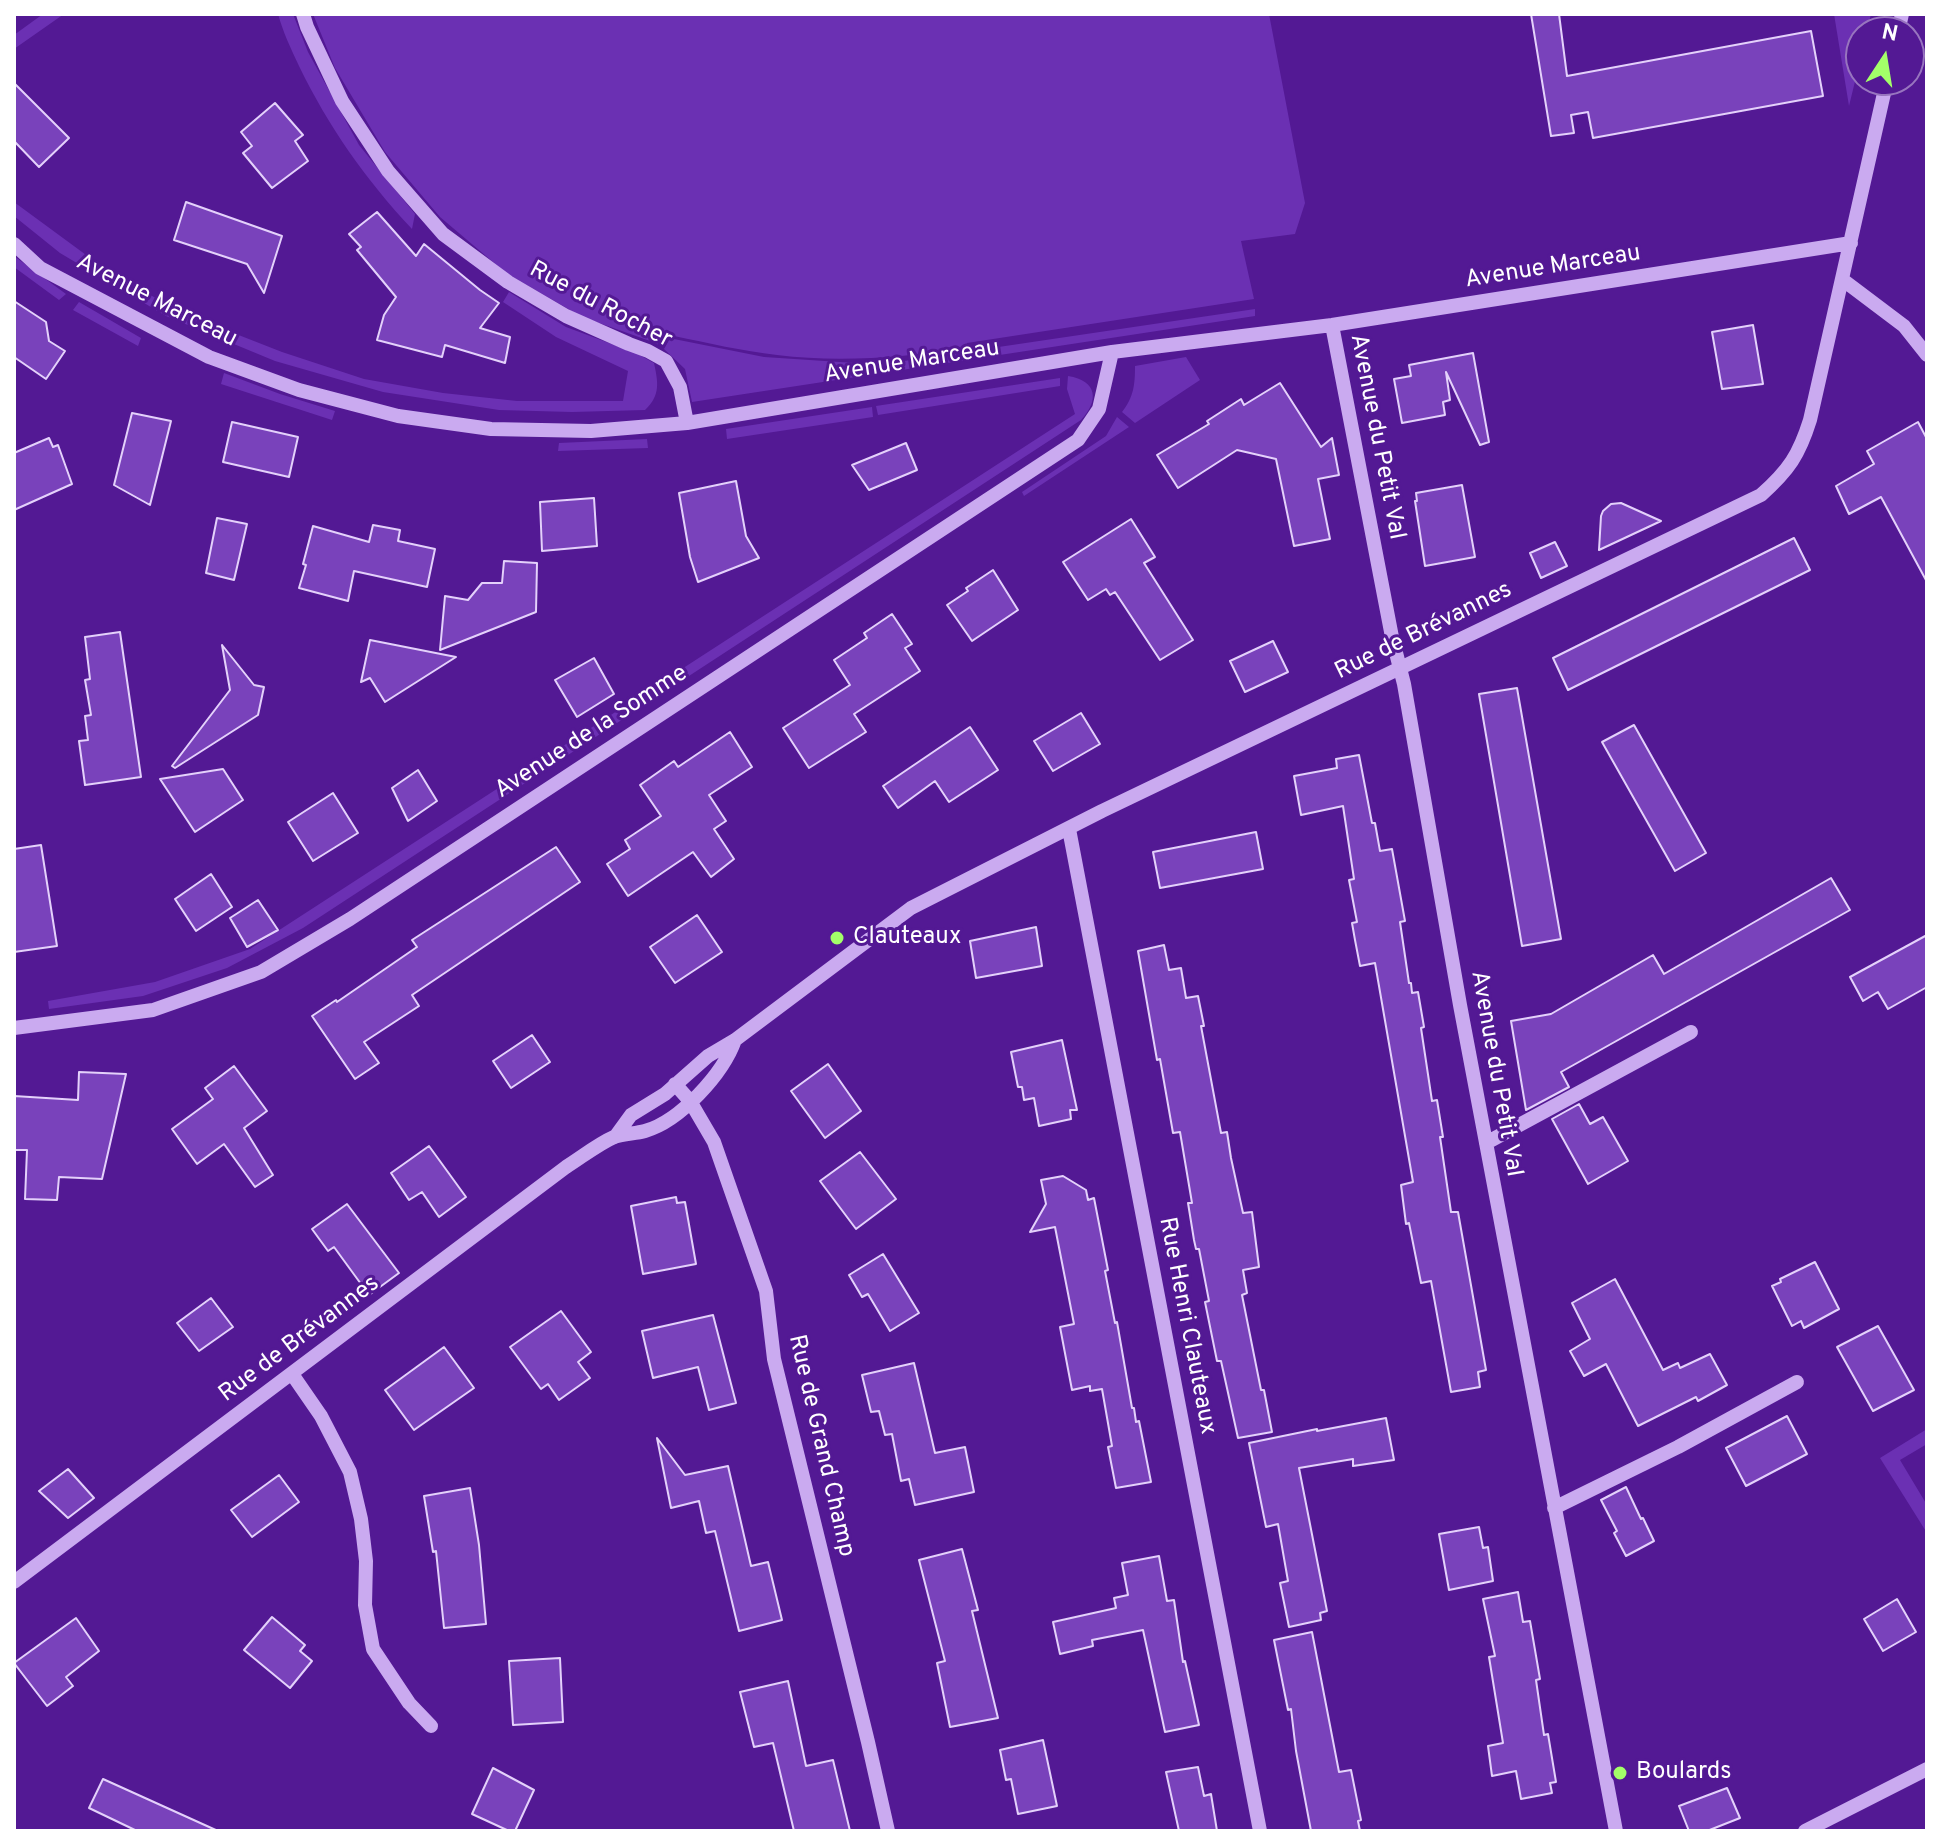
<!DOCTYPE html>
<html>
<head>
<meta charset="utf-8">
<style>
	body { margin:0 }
	#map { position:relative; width:1941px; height:1845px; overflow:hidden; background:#531994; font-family:Overpass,sans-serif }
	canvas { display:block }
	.frame { position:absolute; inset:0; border:16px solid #fff; pointer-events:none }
	.north { position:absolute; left:1845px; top:16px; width:80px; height:80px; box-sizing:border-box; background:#531994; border:2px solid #9875bf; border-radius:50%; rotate:12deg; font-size:22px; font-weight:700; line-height:32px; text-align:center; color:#fff }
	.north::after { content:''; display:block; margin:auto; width:28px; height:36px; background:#a3ff69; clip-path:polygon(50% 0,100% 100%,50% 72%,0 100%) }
</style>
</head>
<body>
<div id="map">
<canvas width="1941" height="1845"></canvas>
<div class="frame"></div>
<div class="north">N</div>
</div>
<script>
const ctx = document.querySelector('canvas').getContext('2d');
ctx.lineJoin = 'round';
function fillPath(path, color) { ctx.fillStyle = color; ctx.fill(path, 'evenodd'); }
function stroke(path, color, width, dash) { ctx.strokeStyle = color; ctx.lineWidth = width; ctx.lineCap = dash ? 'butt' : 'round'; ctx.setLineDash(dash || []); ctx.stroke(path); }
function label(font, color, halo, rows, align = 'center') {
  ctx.font = font + ' Overpass,sans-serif'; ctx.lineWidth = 6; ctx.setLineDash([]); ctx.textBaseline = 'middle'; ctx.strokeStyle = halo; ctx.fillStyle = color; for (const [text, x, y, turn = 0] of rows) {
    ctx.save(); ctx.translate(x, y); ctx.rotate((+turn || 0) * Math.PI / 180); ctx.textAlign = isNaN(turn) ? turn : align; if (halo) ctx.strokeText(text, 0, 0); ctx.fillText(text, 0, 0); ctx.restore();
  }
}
fillPath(new Path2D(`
	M43 14H64L14 49V35Z
	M278 14H293L308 52 359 145 415 214 412 229C366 180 328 126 299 66 291 49 283 32 278 14Z
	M313 14H1269L1305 203 1295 234 1241 241 1254 299 967 343V348C904 357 841 363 777 355 742 351 708 343 674 336L665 339 661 346 653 342 582 317 506 273 440 217 385 152 335 68Z
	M1834 14H1871L1867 32H1861V57L1849 106Z
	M14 202 112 274 185 314 282 352 364 379 443 393 517 401H623L628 371 556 337 503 302 509 292 566 327 636 353 654 363C658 382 661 395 645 410L572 412 499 410 383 392 275 361 166 316 60 253 14 216Z
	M14 256 66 294 59 300 14 267Z
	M79 302 141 338 138 346 73 310Z
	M1255 309V316L692 402 685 369 664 349 669 340 674 339 764 357 855 363 904 361Z
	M1186 357 1200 380 1135 423 1122 412C1134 397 1135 384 1135 366Z
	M224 373 280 394 335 411 332 420 221 384Z
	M1068 376C1098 381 1099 401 1081 420L303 928 227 968 143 996 49 1009 48 1001 155 982 250 949 1075 414 1067 389Z
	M1060 378V386L878 415 876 406Z
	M872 407 873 417 727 439 726 429Z
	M1117 417 1129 427 1024 496 1022 492 1106 436Z
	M647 439 648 448 558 451 559 443Z
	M1927 1429V1444L1900 1460 1927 1505V1533L1880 1458Z`), '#6b30b3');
const building = new Path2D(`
	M1531 14H1559L1567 76 1811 31 1823 96 1593 138 1588 112 1571 115 1574 133 1551 136Z
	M14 83 69 138 39 167 14 141Z
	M275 103 303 135 295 141 308 161 272 188 243 153 252 146 241 132Z
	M186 202 282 236 264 293 247 264 174 240Z
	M377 212 416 256 424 244 480 290 499 303 480 328 510 337 505 363 445 345 442 357 377 340 384 315 396 297 357 250 361 247 349 234Z
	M14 301 46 322 49 341 65 351 46 379 14 357Z
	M1753 325 1763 384 1722 389 1712 332Z
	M1473 353 1489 442 1480 445 1446 372 1450 400 1443 402 1445 415 1402 423 1394 379 1411 376 1409 365Z
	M1280 383 1321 447 1332 438 1339 475 1318 479 1330 539 1294 546 1276 459 1237 450 1178 488 1157 455 1209 424 1207 421 1241 399 1244 405Z
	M132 413 171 421 150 505 114 485Z
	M232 422 298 437 289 477 223 462Z
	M1918 422 1927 439V582L1881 497 1849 514 1836 486 1874 464 1867 451Z
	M49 438 53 447 58 445 72 484 14 510V453Z
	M906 443 917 470 869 490 852 465Z
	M736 481 746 536 759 558 698 582 690 557 679 493Z
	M1462 485 1475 557 1425 566 1415 501H1417L1416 493Z
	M594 498 597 546 542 551 540 502Z
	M1621 503 1661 521 1599 550 1601 516 1603 511 1611 504Z
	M217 518 247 524 234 580 206 573Z
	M1131 519 1155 557 1144 563 1193 640 1160 660 1115 592 1110 595 1106 589 1088 600 1063 562Z
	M373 525 400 530 398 541 435 549 427 587 354 571 348 601 299 588 306 565 303 564 313 526 369 542Z
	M1794 538 1810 570 1568 690 1553 658Z
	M1555 542 1567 566 1541 578 1530 553Z
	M504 561 537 563 536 612 440 650 445 596 468 600 482 583H502Z
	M993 570 1018 610 972 641 947 605 968 591 966 588Z
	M892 614 912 644 905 648 920 671 854 714 866 732 809 768 783 728 850 685 834 660 867 638 864 633Z
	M120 632 141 777 85 785 79 741 88 740 85 716 91 715 85 680 90 679 85 637Z
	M370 640 456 657 385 702 370 678 361 682Z
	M1273 641 1288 672 1245 692 1230 661Z
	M222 645 254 685 264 687 258 715 175 768 172 766 230 690Z
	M594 658 614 694 577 717 555 680Z
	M1517 688 1561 939 1522 946 1479 694Z
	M1081 713 1100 744 1053 771 1034 741Z
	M1634 725 1706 853 1675 871 1602 742Z
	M970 727 998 770 949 802 935 781 898 808 883 786Z
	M730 732 752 767 709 795 726 821 714 829 734 859 711 877 693 852 628 896 607 864 630 849 625 840 661 816 640 785 674 761 678 767Z
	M1359 755 1372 823H1375L1380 851 1392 849 1405 921 1400 922 1409 983H1411L1412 993 1418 992 1424 1027 1421 1028 1432 1101 1437 1100 1443 1137H1440L1451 1212H1458L1486 1370 1478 1372 1480 1387 1451 1392 1431 1281 1421 1283 1409 1223 1406 1224 1401 1185 1413 1182 1375 963 1360 966 1355 940 1352 923 1357 922 1349 880 1354 879 1343 806 1301 815 1294 776 1337 768 1336 759Z
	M223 769 243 800 195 832 160 779Z
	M418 770 437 801 408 821 392 788Z
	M333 793 358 833 313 861 288 822Z
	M1256 832 1263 869 1160 888 1153 852Z
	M41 845 57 946 14 952V849Z
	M556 847 580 882 412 995 419 1006 364 1042 379 1063 355 1079 312 1016 336 1000 337 1002 417 947 412 940Z
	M211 874 232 907 196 931 175 899Z
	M1831 878 1850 910 1561 1072 1569 1087 1526 1110 1511 1021 1551 1014 1653 955 1664 974Z
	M258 900 278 930 247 947 230 918Z
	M697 915 722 952 675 983 650 947Z
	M1036 927 1042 966 976 978 970 941Z
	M1927 935V987L1888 1009 1878 992 1863 1001 1850 977Z
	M1164 945 1169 970 1181 968 1186 998 1198 996 1204 1026H1201L1221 1133 1227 1132 1231 1158 1243 1213 1252 1212 1259 1267 1243 1270 1247 1293 1242 1295 1261 1390H1264L1272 1432 1238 1438 1221 1361H1217L1205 1302 1209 1301 1199 1249H1196L1194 1240 1188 1203H1192L1180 1132 1173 1133 1160 1059 1157 1060 1138 951Z
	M532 1035 550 1062 511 1088 493 1061Z
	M1062 1040 1077 1110H1070L1071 1119 1039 1126 1034 1098 1024 1100 1022 1087H1018L1011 1052Z
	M828 1064 861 1111 825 1138 791 1091Z
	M234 1066 267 1111 244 1128 273 1175 255 1187 224 1144 197 1164 172 1129 213 1099 205 1088Z
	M79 1072 126 1074 102 1179 59 1177 57 1200 25 1199 27 1150H14V1096L78 1100Z
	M1579 1104 1590 1124 1603 1117 1628 1161 1588 1184 1552 1119Z
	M429 1146 466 1197 439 1217 422 1192 409 1200 391 1173Z
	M860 1152 896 1199 856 1229 820 1181Z
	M1063 1176 1086 1190 1088 1200 1094 1198 1108 1270 1105 1271 1115 1323 1117 1322 1132 1408H1134L1136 1422 1139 1421 1151 1482 1116 1488 1108 1447 1112 1446 1102 1389 1090 1391V1386L1072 1390 1060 1327 1074 1324 1055 1227 1030 1232 1046 1204 1041 1180Z
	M676 1197 677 1203 685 1202 696 1264 643 1274 631 1206Z
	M347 1204 399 1273 369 1295 334 1247 328 1251 312 1229Z
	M883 1254 919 1313 890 1331 868 1294 862 1297 849 1275Z
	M1815 1262 1839 1309 1804 1328 1801 1321 1792 1326 1772 1286 1781 1282 1780 1279Z
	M1615 1279 1663 1370 1678 1363 1680 1368 1710 1354 1727 1385 1698 1401 1696 1397 1638 1426 1606 1364 1584 1376 1570 1351 1590 1339 1572 1303Z
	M211 1298 233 1327 199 1351 177 1323Z
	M561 1311 591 1352 578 1362 590 1378 559 1400 548 1384 541 1389 510 1347Z
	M713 1315 736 1403 709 1410 698 1367 653 1378 642 1331Z
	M1878 1326 1914 1390 1873 1411 1837 1347Z
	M444 1347 474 1388 414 1430 385 1390Z
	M914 1363 935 1453 965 1447 974 1492 915 1505 909 1479 901 1481 892 1434 885 1435 879 1411 871 1412 862 1375Z
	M1787 1416 1807 1454 1746 1486 1726 1448Z
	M1386 1418 1394 1460 1353 1466V1459L1299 1468 1327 1611 1320 1613 1321 1620 1289 1627 1280 1583 1288 1581 1278 1524 1266 1527 1249 1443 1317 1429V1431Z
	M657 1438 685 1475 728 1466 751 1566 768 1562 782 1620 739 1631 715 1531 706 1533 699 1501 671 1508Z
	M68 1469 94 1498 68 1518 39 1491Z
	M279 1475 299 1502 252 1537 231 1510Z
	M1626 1487 1641 1519 1643 1518 1654 1541 1626 1556 1614 1533 1617 1531 1601 1500Z
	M470 1488 479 1545 486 1624 444 1628 436 1551 433 1552 424 1496Z
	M1479 1527 1483 1548 1488 1547 1493 1581 1449 1590 1439 1534Z
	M962 1549 978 1610 972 1611 998 1718 950 1727 937 1663 945 1661 919 1560Z
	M1159 1556 1167 1601 1174 1600 1183 1662 1185 1661 1199 1725 1165 1732 1143 1630 1092 1640 1093 1646 1060 1654 1053 1622 1116 1608 1114 1598 1128 1595 1122 1563Z
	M1518 1592 1523 1622 1530 1621 1540 1679 1536 1680 1544 1735 1548 1734 1556 1782 1550 1783 1552 1793 1521 1799 1516 1771 1492 1776 1488 1746 1503 1743 1489 1657 1495 1656 1483 1599Z
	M1897 1599 1916 1632 1883 1651 1864 1619Z
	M272 1617 305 1645 300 1651 312 1661 290 1688 244 1650Z
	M76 1618 99 1651 66 1677 73 1686 47 1706 14 1663Z
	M1312 1632 1339 1772 1351 1770 1361 1820 1358 1821 1360 1831H1311L1296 1751 1291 1709 1288 1710 1274 1640Z
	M560 1658 563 1722 513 1725 509 1661Z
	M788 1681 806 1766 833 1760 850 1831H794L773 1743 754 1747 740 1692Z
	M1043 1740 1057 1806 1018 1814 1011 1779 1006 1780 1000 1750Z
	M1198 1767 1204 1796 1211 1794 1217 1831H1179L1166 1772Z
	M493 1768 534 1790 515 1831H509L472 1814Z
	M103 1779 218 1831H137L89 1808Z
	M1727 1788 1740 1818 1707 1831H1689L1679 1806Z`);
fillPath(building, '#7942bb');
stroke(building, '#e4d1fb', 2);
stroke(new Path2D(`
	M303 14 307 27 342 101 388 171 443 234 508 282 566 316 629 344 648 351 666 361 680 387 687 423
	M1898 32 1902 14
	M14 244 40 268 209 357 299 390 398 416 491 429 591 431 687 423 1112 352 1332 325 1851 243
	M1843 280 1904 326 1927 355
	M1332 325 1392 637 1404 684 1460 1005 1616 1831
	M1069 829 1260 1831
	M14 1028 153 1010 261 972 350 919 1078 440 1099 409 1112 352
	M675 1084 690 1101 714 1142 766 1291 774 1359 868 1742 888 1831
	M615 1137 631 1115 665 1094 708 1056 735 1040 911 908 1102 811 1761 495C1789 470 1799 455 1810 420L1887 80
	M1486 1143 1691 1032
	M292 1374 321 1416 350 1472 361 1519 366 1561 365 1605 373 1649 409 1703 431 1726
	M1554 1508 1678 1447 1797 1382
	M14 1582 566 1167C582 1157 598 1144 614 1137 624 1133 635 1134 645 1131 680 1121 723 1074 735 1040
	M1805 1831 1927 1769`), '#caaaf0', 14);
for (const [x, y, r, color] of [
	[837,938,8,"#a3ff69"],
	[1620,1773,8,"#a3ff69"]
]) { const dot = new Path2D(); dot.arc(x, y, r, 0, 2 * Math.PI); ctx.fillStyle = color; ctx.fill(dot); stroke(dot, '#531994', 3); }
label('24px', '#fff', '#531994', [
	["Avenue Marceau",1553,268,-9],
	["Avenue Marceau",156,302,27],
	["Rue du Rocher",600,306,28],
	["Avenue Marceau",912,363,-9],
	["Avenue du Petit Val",1376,437,79],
	["Rue de Brévannes",1424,632,-26],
	["Avenue de la Somme",592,733,-33],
	["Avenue du Petit Val",1495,1074,80],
	["Rue Henri Clauteaux",1186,1326,79],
	["Rue de Brévannes",300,1340,-37],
	["Rue de Grand Champ",820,1446,77]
]);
label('24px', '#fff', '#531994', [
	["Clauteaux",853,938],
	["Boulards",1636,1773]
], 'left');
</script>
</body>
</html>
